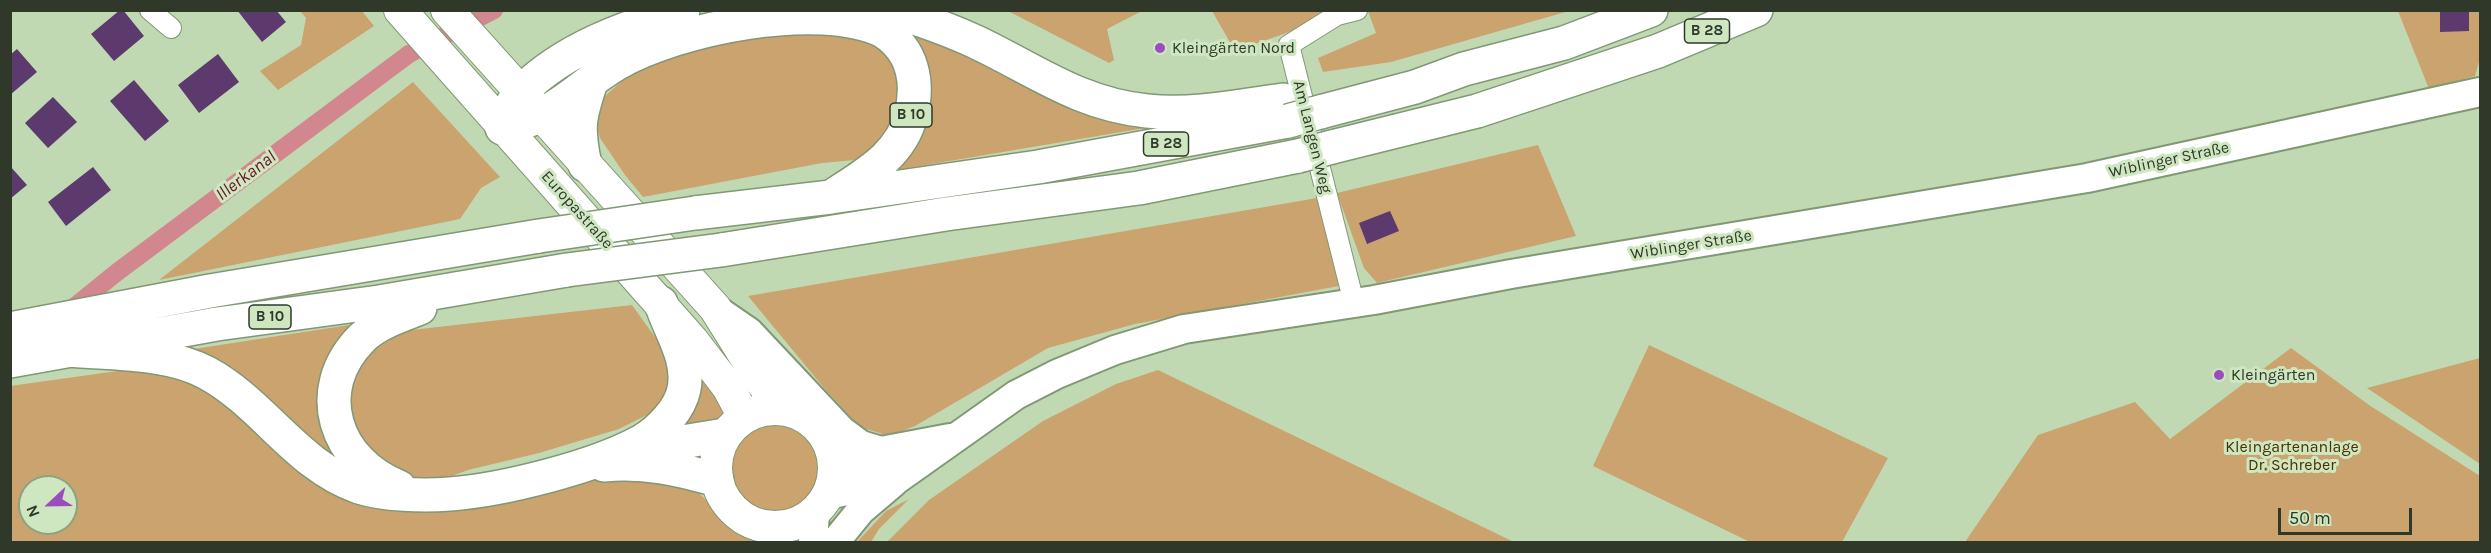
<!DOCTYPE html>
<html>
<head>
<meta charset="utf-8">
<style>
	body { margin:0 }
	#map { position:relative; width:2491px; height:553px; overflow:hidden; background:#c1d9b3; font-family:Karla,sans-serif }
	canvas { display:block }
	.frame { position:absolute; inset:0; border:12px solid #2f3829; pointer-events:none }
	.north { position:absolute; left:18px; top:475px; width:60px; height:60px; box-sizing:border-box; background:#cee7c0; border:2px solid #8ea184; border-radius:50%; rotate:248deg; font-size:16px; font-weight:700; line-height:24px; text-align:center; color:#2f3829 }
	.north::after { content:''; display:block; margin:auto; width:21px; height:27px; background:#9b4cbd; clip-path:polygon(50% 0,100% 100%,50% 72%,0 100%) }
	.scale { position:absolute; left:2278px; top:508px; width:134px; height:27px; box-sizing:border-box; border:3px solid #2f3829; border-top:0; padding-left:8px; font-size:18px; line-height:21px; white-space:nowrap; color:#2f3829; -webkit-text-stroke:4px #cee7c0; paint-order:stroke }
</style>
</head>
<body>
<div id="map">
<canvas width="2491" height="553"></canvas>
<div class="frame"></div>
<div class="north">N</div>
<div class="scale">50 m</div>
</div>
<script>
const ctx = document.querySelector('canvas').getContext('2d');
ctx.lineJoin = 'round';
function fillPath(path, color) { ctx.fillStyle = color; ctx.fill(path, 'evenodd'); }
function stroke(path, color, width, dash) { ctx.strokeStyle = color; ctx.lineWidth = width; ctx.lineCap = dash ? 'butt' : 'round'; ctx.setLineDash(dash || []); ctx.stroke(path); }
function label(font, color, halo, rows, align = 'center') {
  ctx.font = font + ' Karla,sans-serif'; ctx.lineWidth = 6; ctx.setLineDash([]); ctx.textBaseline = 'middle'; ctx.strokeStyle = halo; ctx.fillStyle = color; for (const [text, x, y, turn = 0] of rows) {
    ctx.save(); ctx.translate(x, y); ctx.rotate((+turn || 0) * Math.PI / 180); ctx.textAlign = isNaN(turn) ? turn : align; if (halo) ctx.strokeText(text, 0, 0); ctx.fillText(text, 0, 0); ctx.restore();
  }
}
fillPath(new Path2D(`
	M300 11H362L374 26 278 90 260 71 301 45 306 18Z
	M1008 11H1142L1107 29 1114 60 1109 63Z
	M1212 11H1331L1292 31 1235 51Z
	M1368 11V10L1569 11 1391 62 1323 72 1318 58 1376 33Z
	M2398 11H2480V58L2475 76 2429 89Z
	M837 21 892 55 902 106 880 141 855 160 822 163 643 197 625 175 600 138 595 120 604 97 634 70 673 48Z
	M890 21 1157 126 896 170 907 145Z
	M413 82 500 177 481 188 460 219 159 280Z
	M1538 145 1576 236 1377 283 1364 268 1337 193Z
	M1317 198 1339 286 1135 324 1048 348 915 426 889 436 860 427 824 388 748 296Z
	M632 305 673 362 669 398 655 411 619 429 539 453 468 470 441 480 409 479 355 441 347 386 385 333Z
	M349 325 355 332 344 467 181 351Z
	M1649 345 1888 458 1842 542H1750L1593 466Z
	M2291 348 2369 405 2480 476V542H1965L2038 435 2135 402 2170 439Z
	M691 350 724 409 721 418 712 429 663 432Z
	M2480 358V464L2367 388Z
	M139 368 180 374 218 392 347 495 608 476H643L696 490 736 530 759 539 762 542H11L10 386ZM30 487H66V523H30Z
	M1158 370 1514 542H887L929 500 1043 421 1116 384Z
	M727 468a47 47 0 1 1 94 0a47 47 0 1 1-94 0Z
	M909 499 879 529 871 542H857L886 511Z`), '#cba36f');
stroke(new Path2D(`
	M68 312 116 273 409 54 494 10`), '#d2868d', 18);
fillPath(new Path2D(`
	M120 10H123L144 36 114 61 91 34Z
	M237 10H276L286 22 262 42Z
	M2440 10H2469V31L2440 32Z
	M17 49 37 72 10 95V55Z
	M218 54 239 82 199 113 178 85Z
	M134 80 169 121 145 141 110 101Z
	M53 97 77 122 48 148 25 123Z
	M10 166 27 185 10 199Z
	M93 167 111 190 66 226 48 202Z
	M1390 211 1399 231 1367 244 1359 223Z`), '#5d3a6d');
const minor = new Path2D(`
	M150 10 171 28
	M1354 303 1289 45 1337 15 1357 10`);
const secondary = new Path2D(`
	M717 310 749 332 842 431 861 445 881 451 950 438
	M832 451C856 469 869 470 899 466
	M828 495 896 480 1016 395 1057 374 1115 350 1184 329 1374 300 1511 274 2087 178 2480 92
	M766 527 778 542
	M813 542 815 512
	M835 542 861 510 894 482`);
const primary = new Path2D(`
	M400 10 692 340 728 387 744 417
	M447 10 715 308 760 380 783 409
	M716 468a59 59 0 1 1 118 0a59 59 0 1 1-118 0Z`);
const trunk = new Path2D(`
	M683 10C626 27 565 48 522 91 512 101 507 115 502 128 551 120 576 88 616 64 678 28 818 0 883 31 913 50 919 82 911 115 901 156 864 175 831 197
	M890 10C919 19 948 29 976 42 1035 70 1079 104 1147 111 1192 116 1239 106 1283 100
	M1320 112 1415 87 1464 69 1564 43 1651 10
	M1332 147 1477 111 1658 51 1756 10
	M585 165C577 127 579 118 591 82
	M695 213 831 197 1038 167 1288 121
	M721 250 946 214 1139 188 1298 156
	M10 329 210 291 539 236
	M69 350C113 354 169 352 207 373 264 404 297 466 359 487 384 495 423 496 450 494 503 490 595 467 642 441 659 431 680 410 684 389 690 358 670 332 661 303
	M10 361 217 324 379 302 567 270
	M633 450 725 435
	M604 465C644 461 679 469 717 480
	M399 487C335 462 310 390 362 338 377 323 400 316 420 308`);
stroke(minor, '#819874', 22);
stroke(secondary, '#819874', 32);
stroke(primary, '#819874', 34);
stroke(trunk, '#819874', 36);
stroke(minor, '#fff', 20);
stroke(secondary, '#fff', 28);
stroke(primary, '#fff', 32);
stroke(trunk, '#fff', 33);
const trunkBridge = new Path2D(`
	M1288 121 1320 112
	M1298 156 1332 147
	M539 236 695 213
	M567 270 721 250`);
stroke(trunkBridge, '#819874', 36, []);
stroke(trunkBridge, '#fff', 33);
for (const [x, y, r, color] of [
	[1160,48,6,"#9b4cbd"],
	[2219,375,6,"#9b4cbd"]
]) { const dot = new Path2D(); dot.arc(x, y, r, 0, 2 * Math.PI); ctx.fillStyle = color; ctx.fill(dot); stroke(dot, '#cee7c0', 2); }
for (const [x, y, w] of [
	[1707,31,45],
	[911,115,42],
	[1166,144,45],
	[270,317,42]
]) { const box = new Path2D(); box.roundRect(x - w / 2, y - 12, w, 24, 4.5); ctx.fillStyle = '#cee7c0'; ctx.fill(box); stroke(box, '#2f3829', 1.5); }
label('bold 15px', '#2f3829', null, [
	["B 28",1707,31],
	["B 10",911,115],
	["B 28",1166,144],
	["B 10",270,317]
]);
label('16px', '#2f3829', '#cee7c0', [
	["Kleingärten Nord",1172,48],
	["Kleingärten",2231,375]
], 'left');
label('16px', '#2f3829', '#cee7c0', [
	["Am Langen Weg",1312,137,76],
	["Wiblinger Straße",2169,160,-12],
	["Europastraße",577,210,48],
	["Wiblinger Straße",1691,245,-9]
]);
label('16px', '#4d3000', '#cee7c0', [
	["Kleingartenanlage",2292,447],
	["Dr. Schreber",2292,465]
]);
label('italic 18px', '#6b1025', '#cee7c0', [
	["Illerkanal",246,176,-37]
]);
</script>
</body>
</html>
